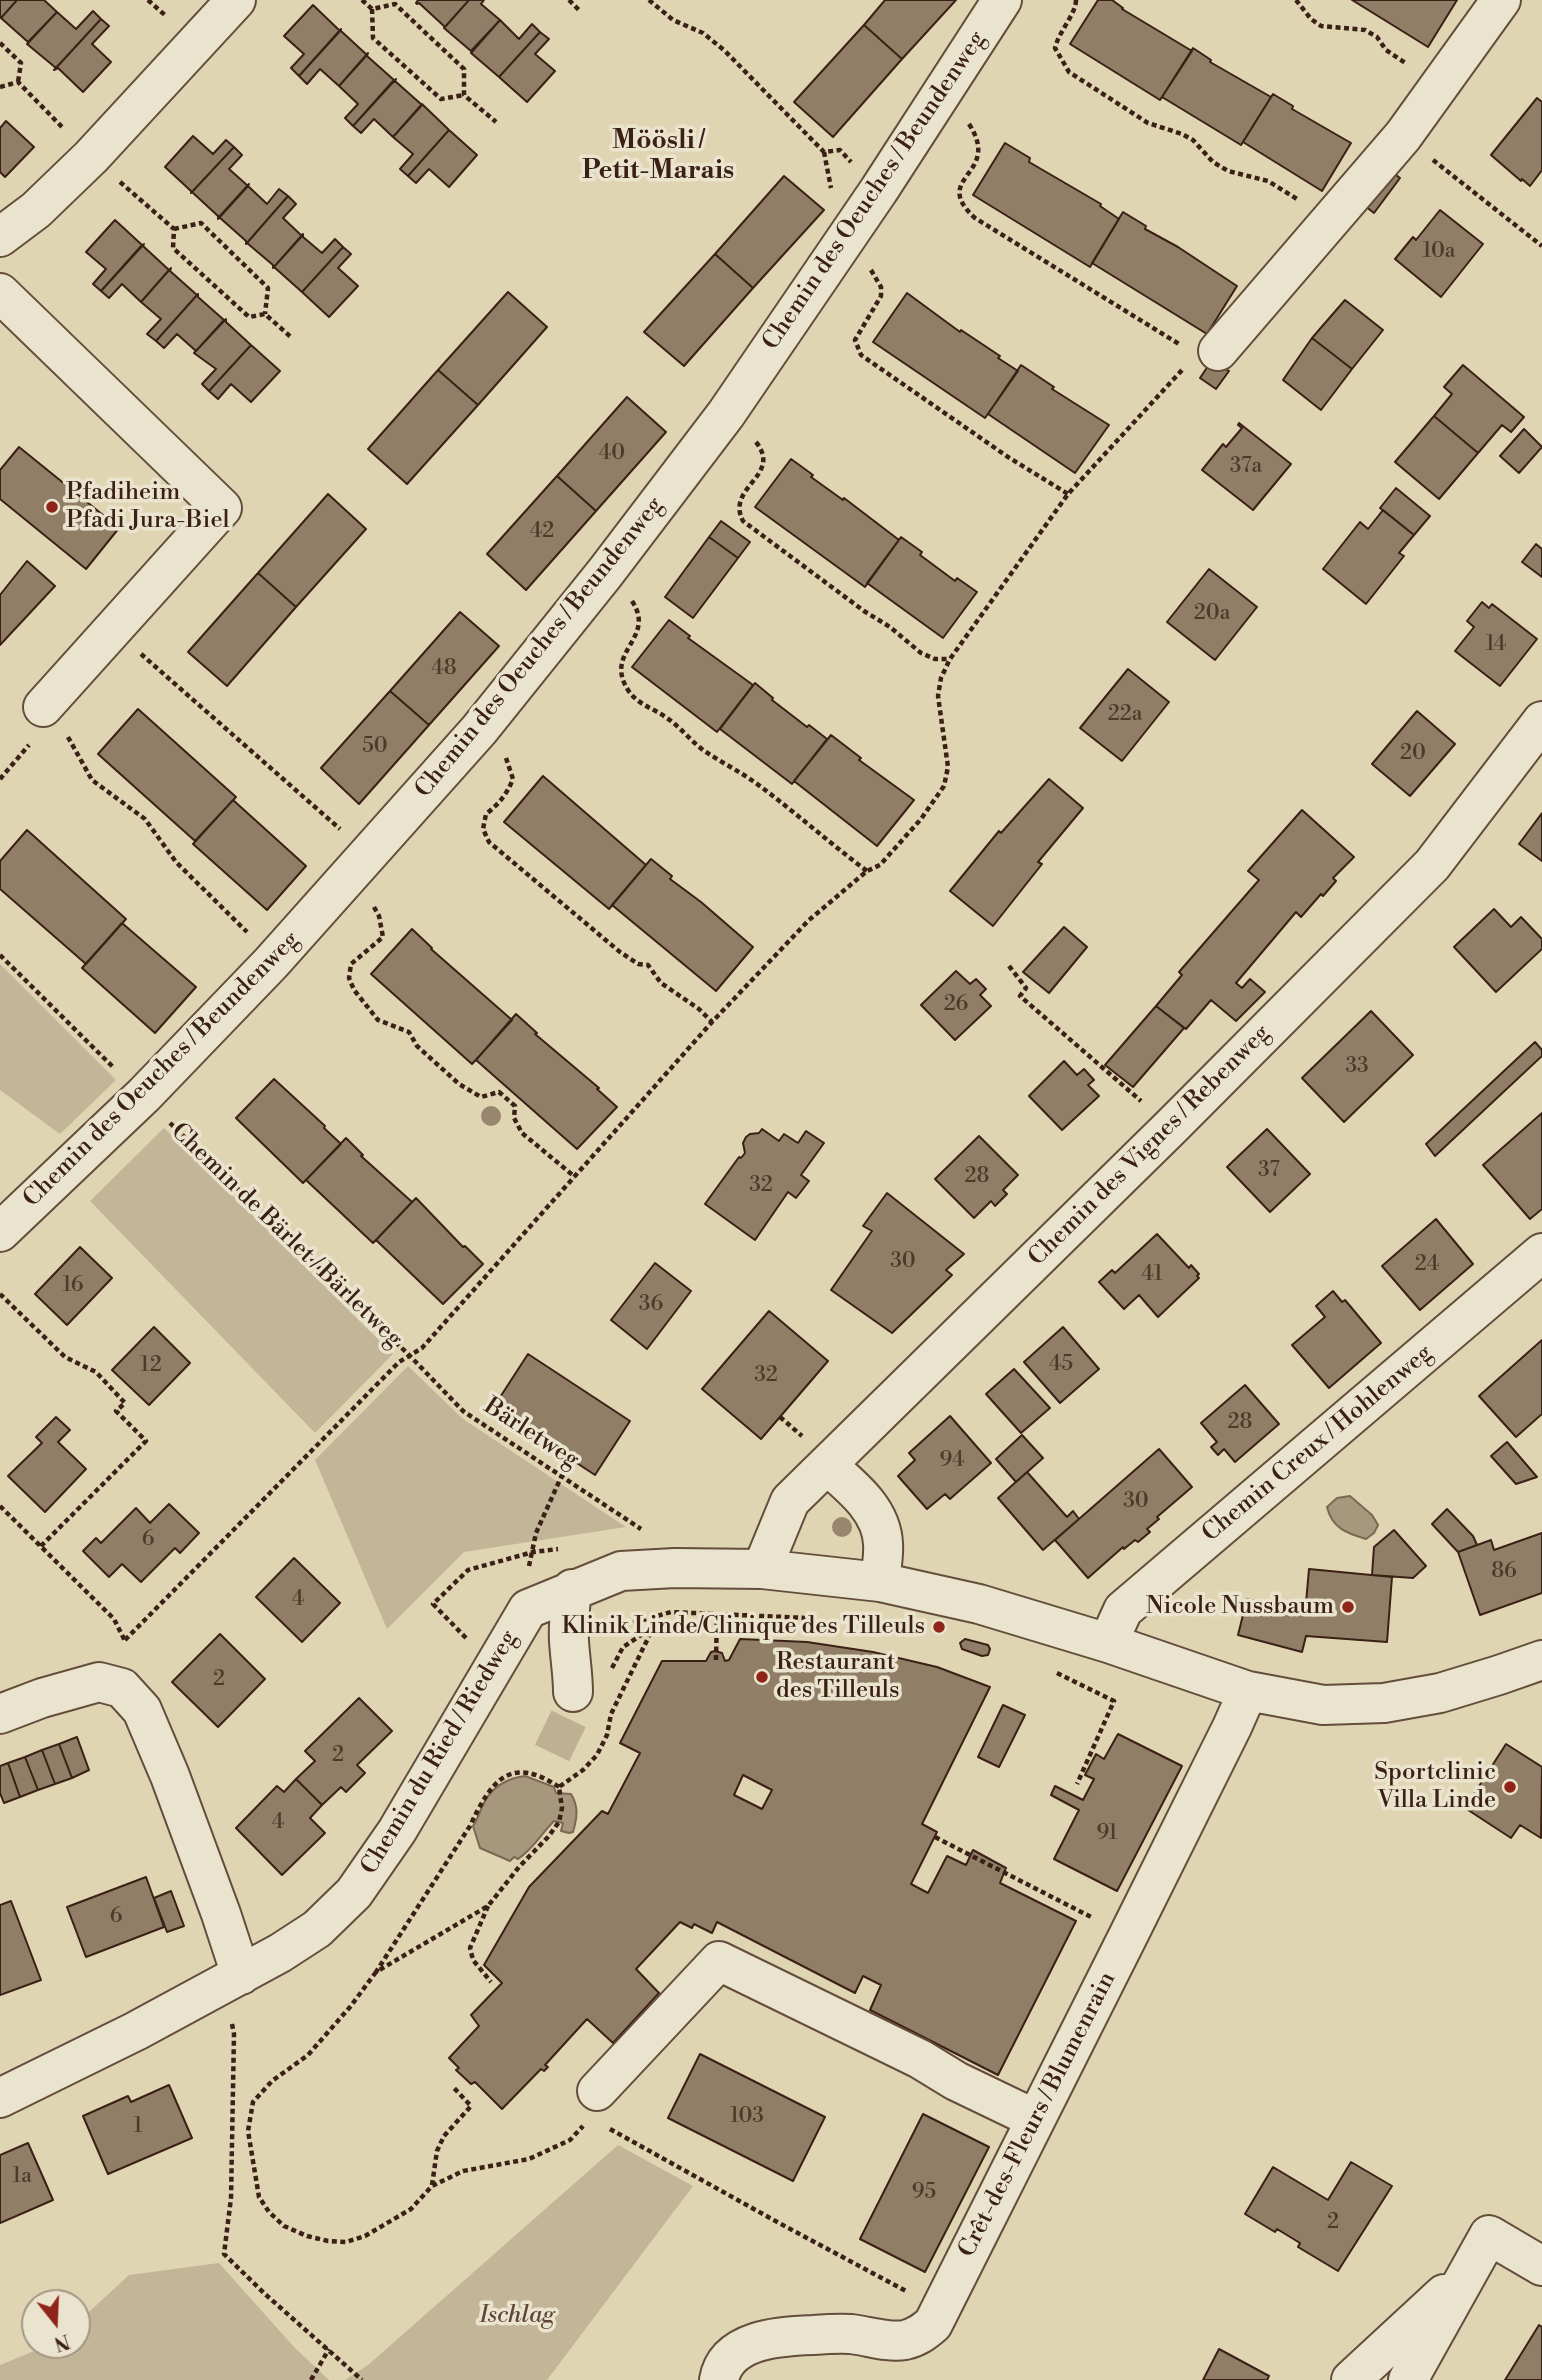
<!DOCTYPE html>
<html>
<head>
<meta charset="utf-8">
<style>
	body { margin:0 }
	#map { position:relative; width:1542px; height:2380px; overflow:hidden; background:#dfd5b3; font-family:"Libre Bodoni",serif }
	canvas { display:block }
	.north { position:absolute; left:21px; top:2289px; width:70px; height:70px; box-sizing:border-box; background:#eae4ce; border:2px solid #a49684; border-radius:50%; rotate:162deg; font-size:19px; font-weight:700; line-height:28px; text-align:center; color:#3b2015 }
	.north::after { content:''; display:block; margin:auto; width:24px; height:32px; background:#8f2418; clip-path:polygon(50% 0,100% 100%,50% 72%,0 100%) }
</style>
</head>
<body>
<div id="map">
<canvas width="1542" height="2380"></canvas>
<div class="north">N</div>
</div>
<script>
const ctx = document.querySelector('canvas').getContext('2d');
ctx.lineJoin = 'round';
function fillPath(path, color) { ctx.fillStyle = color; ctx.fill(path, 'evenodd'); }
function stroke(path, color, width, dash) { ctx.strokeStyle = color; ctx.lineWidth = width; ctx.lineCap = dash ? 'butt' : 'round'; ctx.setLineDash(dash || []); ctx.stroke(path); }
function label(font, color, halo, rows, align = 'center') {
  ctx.font = font + ' "Libre Bodoni",serif'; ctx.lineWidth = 7; ctx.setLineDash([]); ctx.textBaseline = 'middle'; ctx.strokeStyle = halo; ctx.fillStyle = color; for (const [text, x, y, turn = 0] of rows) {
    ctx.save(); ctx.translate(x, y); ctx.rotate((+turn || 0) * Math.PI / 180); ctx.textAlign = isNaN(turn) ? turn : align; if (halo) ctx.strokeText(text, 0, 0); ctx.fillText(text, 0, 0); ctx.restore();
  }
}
fillPath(new Path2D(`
	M0 964 116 1080 60 1134 0 1090Z
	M164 1128 393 1354 315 1433 90 1201Z
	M408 1366 463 1419 626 1527 464 1552 387 1629 315 1460Z
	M618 2145 693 2186 547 2380H345L368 2365Z
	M219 2263 294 2347 329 2380H0V2365L49 2345H77V2323L129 2275Z`), '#c3b698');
const water = new Path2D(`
	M1350 1496 1372 1515 1378 1525 1374 1533 1366 1539C1346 1533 1332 1528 1327 1507L1337 1498Z
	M525 1776 554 1787 556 1793 571 1794C579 1807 577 1818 573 1832L569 1833 561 1831 563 1823 554 1821C541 1834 533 1849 518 1859L514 1857 510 1861 480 1848 473 1826C478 1819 479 1813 483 1805 490 1788 507 1778 525 1776Z`);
fillPath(water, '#a7977d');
stroke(water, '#7c6753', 2);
const building = new Path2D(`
	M0 0H17L1 18 0 16Z
	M17 0H44L57 12 28 42 1 18Z
	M418 0H469L445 27 419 3 417 4 416 3Z
	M469 0H484L481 4 500 20 471 51 444 28Z
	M885 0H956L902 59 864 25Z
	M1098 0H1112L1123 8 1122 9 1192 51 1160 100 1070 44Z
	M1352 0H1457L1428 47Z
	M313 5 340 31 299 76 291 68 304 54 284 36Z
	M93 11 101 19 56 68 27 44 57 12 76 29Z
	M101 19 109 26 92 44 111 62 83 92 58 68 54 70Z
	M500 20 519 39 532 24 540 32 499 77 471 53Z
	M864 25 902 59 833 137 794 102Z
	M341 29V31L367 55 339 86 320 69 307 84 299 76Z
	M540 32 549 39 535 54 555 71 527 102 499 77Z
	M1193 48 1211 60 1210 62 1271 97 1241 145 1162 97Z
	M368 53 367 56 394 80 353 126 345 118 358 104 339 86Z
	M396 79 395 81 422 105 393 137 374 119 361 133 353 126Z
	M1273 94 1293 106 1292 109 1351 143 1322 191 1243 142Z
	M1537 98 1542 102V170L1530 186 1522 179 1521 181 1491 155Z
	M422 104 449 130 408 176 400 169 413 154 393 137Z
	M6 121 34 147 5 177 0 172V128Z
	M449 130 477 155 449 187 429 169 416 183 408 176Z
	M193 136 213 154 226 140 234 147 191 193V191L165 167Z
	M1005 143 1030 158 1029 162 1101 204 1100 206 1119 219 1090 267 973 195Z
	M234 147 242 155 229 169 248 186 218 219V216L192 192Z
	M1387 168 1400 178 1374 213 1361 203Z
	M784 176 824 210 753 288 715 254Z
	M249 184 248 186 267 204 279 189 288 196 246 244V241L219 217Z
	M288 196 296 204 283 218 302 236 273 268V265L247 243Z
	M1440 210 1483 244 1441 297 1395 259 1413 237 1416 240Z
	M1123 212 1146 226 1145 229 1178 247 1237 286 1207 334 1092 263Z
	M115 220 142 245 101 291 93 284 106 269 86 252Z
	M303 234V237L322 253 335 239 343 247 302 292 274 267Z
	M144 244 143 246 169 270 141 302 122 284 109 298 101 291Z
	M343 247 351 254 338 268 358 286 329 317 302 292Z
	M715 254 753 288 684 366 644 332Z
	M171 268 170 271 197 295 156 341 147 334 161 319 141 302Z
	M508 292 547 327 478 405 438 370Z
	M907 293 960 332 961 330 1000 356 998 358 1018 371 985 418 873 342Z
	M198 294V297L224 320 196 351 177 334 164 348 156 341Z
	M1345 300 1383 330 1352 369 1312 338Z
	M226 319V322L251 345 209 391 202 384 216 369 194 353Z
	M1312 338 1352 369 1321 410 1283 380Z
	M251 345 280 371 251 402 231 384 218 399 209 391Z
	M1212 360 1229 371 1216 389 1200 378Z
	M1021 365 1054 387 1052 389 1109 425 1075 473 988 414Z
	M1463 365 1524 417 1511 432 1502 425 1478 453 1434 416 1452 394 1444 387Z
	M438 370 478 405 407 484 368 449Z
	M627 397 666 432 596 511 557 476Z
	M1434 416 1478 453 1439 499 1395 462Z
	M1239 423 1291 464 1253 510 1202 470 1223 444 1226 447 1242 428 1238 425Z
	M1524 429 1542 447 1519 473 1500 456Z
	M19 447 119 528 86 569 0 499V470Z
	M791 459 813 475 811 477 843 500 844 498 899 540 865 587 755 507Z
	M557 476 596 511 526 590 487 554Z
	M1396 488 1430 516 1414 535 1380 508Z
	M328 494 366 529 296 607 258 573Z
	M1383 510 1414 535 1399 553 1404 556 1366 604 1323 569 1360 522 1368 529Z
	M721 521 750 542 738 558 709 537Z
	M709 537 738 558 693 618 665 597Z
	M901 537 922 552 920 555 955 581 957 578 977 592 943 638 867 583Z
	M1536 544 1542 549V577L1522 562Z
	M27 561 55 586 0 645V595Z
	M1209 569 1257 607 1215 660 1167 622Z
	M258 573 296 607 227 686 188 652Z
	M1482 602 1489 608 1492 604 1537 639 1500 686 1455 651 1474 627 1467 621Z
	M460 612 499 646 429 725 390 691Z
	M669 620 690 636 688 638 753 685 717 732 632 667Z
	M1128 669 1169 702 1122 761 1080 728Z
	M755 683 773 698 772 700 807 727 809 725 827 739 792 784 720 729Z
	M390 691 429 725 359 804 321 768Z
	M138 709 236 797 195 841 98 754Z
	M1417 711 1455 744 1410 796 1372 764Z
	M831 735 861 758 859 760 914 800 877 846 794 781Z
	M543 776 646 865 609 909 504 822Z
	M1049 779 1083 808 1038 862 1042 864 993 926 950 891 999 831 1001 833Z
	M233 800 306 866 267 910 193 844Z
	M1302 810 1354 857 1333 878 1336 881 1323 896 1321 894 1301 917 1296 912 1236 983 1242 988 1250 979 1265 992 1236 1021 1211 1000 1186 1029 1156 1006 1182 975 1179 972 1259 880 1248 871Z
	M1542 813V861L1519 844Z
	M27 830 126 919 86 964 0 889V861Z
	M651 859 672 876 670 879 701 902 753 947 716 991 612 905Z
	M1494 909 1511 927 1521 917 1542 939V949L1496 992 1454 947Z
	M122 923 196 987 155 1033 82 968Z
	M1064 927 1087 947 1049 993 1023 972Z
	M412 929 432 948 431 949 512 1020 472 1064 371 974Z
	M956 971 970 984 976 979 986 989 980 995 991 1006 955 1040 921 1005Z
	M1156 1006 1184 1028 1133 1087 1105 1065Z
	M1371 1011 1413 1055 1344 1122 1302 1078Z
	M516 1014 537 1033 535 1034 599 1088 597 1089 617 1107 577 1149 476 1060Z
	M1535 1042 1542 1050V1056L1435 1156 1426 1144Z
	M1064 1061 1077 1075 1084 1069 1094 1080 1088 1085 1099 1096 1062 1130 1029 1096Z
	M274 1079 325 1126 324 1128 341 1144 303 1183 236 1118Z
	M1542 1113V1209L1530 1219 1483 1165Z
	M762 1129 779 1141 784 1134 798 1143 806 1131 824 1143 801 1175 809 1181 796 1198 788 1192 755 1240 705 1204 739 1157 741 1158 745 1153 743 1143 746 1137 750 1134 759 1133Z
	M1267 1129 1310 1174 1270 1212 1227 1167Z
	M979 1136 1018 1175 1003 1190 1007 1194 995 1206 991 1201 974 1218 935 1179Z
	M346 1138 363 1155 361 1156 412 1202 373 1243 306 1180Z
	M887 1193 964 1254 946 1270 952 1275 892 1333 831 1290 872 1231 863 1226Z
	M416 1198 463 1247 465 1246 483 1264 443 1304 376 1240Z
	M1436 1219 1473 1264 1420 1310 1382 1266Z
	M1157 1234 1189 1268 1191 1265 1199 1274 1197 1276 1199 1278 1158 1317 1139 1295 1124 1309 1099 1282 1112 1270 1115 1273Z
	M80 1247 112 1278 67 1325 35 1294Z
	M655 1263 691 1291 647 1349 611 1320Z
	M1333 1291 1342 1302 1345 1300 1381 1343 1329 1388 1292 1345 1325 1317 1316 1306Z
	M769 1311 828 1361 761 1439 702 1389Z
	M154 1327 190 1363 149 1405 112 1370Z
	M1063 1327 1099 1369 1060 1403 1024 1362Z
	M1542 1340V1414L1516 1437 1479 1396Z
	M528 1354 630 1421 595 1475 493 1408Z
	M1014 1369 1050 1408 1021 1433 986 1394Z
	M1245 1385 1279 1424 1235 1462 1224 1449 1218 1455 1211 1447 1217 1442 1201 1423Z
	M950 1416 991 1463 950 1499 945 1494 927 1509 898 1476 915 1460 909 1453Z
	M56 1417 70 1430 58 1442 86 1469 45 1512 8 1476 42 1443 36 1437Z
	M1022 1435 1043 1458 1016 1482 996 1459Z
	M1507 1442 1537 1477 1516 1484 1491 1456Z
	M1159 1449 1192 1487 1157 1517 1159 1519 1147 1529 1150 1532 1138 1542 1135 1540 1124 1549 1123 1547 1088 1578 1055 1540Z
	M1027 1472 1067 1517 1073 1511 1079 1519 1043 1550 998 1498Z
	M169 1504 199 1533 180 1553 175 1548 141 1582 122 1564 109 1577 83 1551 96 1538 101 1543 136 1508 150 1523Z
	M1447 1509 1473 1536 1477 1545 1458 1552 1432 1524Z
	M1394 1530 1426 1566 1413 1578 1372 1575 1374 1547Z
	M1542 1533V1593L1480 1615 1458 1552 1491 1540 1494 1550Z
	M294 1558 340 1603 302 1642 256 1597Z
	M1309 1569 1392 1577 1387 1642 1306 1636 1302 1652 1238 1635 1247 1599 1305 1614Z
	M220 1634 265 1679 218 1727 172 1682Z
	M740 1639 807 1642 873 1652 937 1667 990 1687 922 1824 937 1832 911 1884 928 1893 947 1856 966 1865 973 1850 1006 1868 1000 1883 1076 1921 998 2075 870 2010 881 1985 863 1976 855 1993 717 1922 712 1933 694 1924 692 1928 680 1922 636 1969 659 1993 613 2043 587 2019 545 2065 548 2067 544 2071 541 2069 502 2109 475 2082 471 2084 456 2070 459 2068 449 2058 479 2026 471 2015 502 1983 484 1965 529 1887 602 1811 608 1814 640 1753 620 1743 662 1661H706L711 1652 715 1651 722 1653 725 1661 729 1660ZM743 1775 772 1790 762 1809 734 1795Z
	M965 1639 988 1645 990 1649 988 1655 982 1656 962 1649 960 1643Z
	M359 1698 392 1731 357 1765 365 1773 346 1792 341 1787 322 1805 296 1779 315 1761 305 1751Z
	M1003 1705 1025 1715 999 1767 978 1757Z
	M1118 1734 1182 1766 1117 1891 1054 1859 1079 1810 1051 1795 1055 1786 1083 1800 1094 1779 1085 1775 1096 1754 1104 1759Z
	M77 1737 89 1770 72 1778 59 1744Z
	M59 1744 72 1778 55 1784 42 1750Z
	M1506 1744 1542 1767 1541 1838 1520 1825 1511 1838 1465 1808Z
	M42 1750 55 1784 38 1790 25 1757Z
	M25 1757 38 1790 20 1797 8 1763Z
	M8 1763 20 1797 4 1803 0 1793V1766Z
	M296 1779 322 1805 310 1818 325 1833 282 1875 236 1828 277 1786 284 1792Z
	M146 1877 164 1927 86 1957 67 1907Z
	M171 1891 184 1926 167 1932 154 1898Z
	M11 1901 41 1980 0 1995V1905Z
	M700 2054 825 2117 793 2181 668 2118Z
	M169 2085 192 2138 108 2174 83 2116 128 2096 131 2102Z
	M923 2114 989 2147 925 2272 860 2239Z
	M28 2143 53 2200 0 2223V2155Z
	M1351 2162 1392 2186 1338 2271 1298 2247 1300 2243 1277 2229 1275 2232 1245 2214 1273 2167 1328 2200Z
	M1539 2325 1542 2327V2380H1505Z
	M1219 2349 1269 2376 1267 2380H1203Z`);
fillPath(building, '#907e67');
stroke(building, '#3b2015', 2);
stroke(new Path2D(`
	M552 1753 569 1718 573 1692`), '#beb193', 38, [38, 19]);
const minor = new Path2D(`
	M0 237 36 210 91 157 236 0
	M0 293 222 508 43 707
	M1218 351 1403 136 1501 0
	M0 1232 144 1095 271 963 479 730 605 573 726 414 879 190 1002 0
	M828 1466C851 1486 882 1510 883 1544 884 1556 881 1570 880 1582
	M762 1569 790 1501 1171 1127 1432 865 1542 721
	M572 1589C570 1607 568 1624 569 1641 570 1658 573 1675 573 1692
	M1108 1643 1123 1610 1542 1253
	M0 1714 42 1698 99 1682 122 1688 142 1710 170 1776 221 1914 241 1975
	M597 2091 719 1961 920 2059 956 2081 1035 2119
	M0 2098 136 2031 280 1953 317 1929 354 1893 397 1831 528 1609 621 1571 675 1568 762 1569 880 1582 979 1604 1108 1643 1248 1691 1323 1705 1384 1703 1440 1693 1499 1675 1542 1660
	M719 2380C726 2339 780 2336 813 2335 826 2334 839 2333 851 2334 869 2336 887 2343 905 2340 917 2337 924 2332 933 2324L1128 1936 1232 1727 1248 1691
	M1351 2380 1444 2294
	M1408 2380 1489 2235 1542 2266`);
stroke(minor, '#644d3c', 42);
stroke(new Path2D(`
	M148 0 167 17
	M362 0 372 9 395 4 464 69V95L496 122
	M569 0 579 10
	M649 0 673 20 703 33 725 51 824 152 840 150 851 162
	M1076 0C1076 14 1059 31 1055 48L1069 72 1148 123 1182 134 1193 140 1213 162 1228 171 1268 181 1297 199
	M1296 0 1311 19 1321 26 1365 30 1377 37 1386 50 1407 64
	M372 9 373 38 441 99 464 95
	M0 43 21 63 18 82
	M0 87 18 82 63 128
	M969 124C1003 176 929 176 975 218L1179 344
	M824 152 831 188
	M1433 160 1542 246
	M120 182 174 229 173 248 249 317 265 314 292 338
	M174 229 201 223 268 288 265 314
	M871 270 881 287V296L855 340 861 355 1008 457 1068 494
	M756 442C783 476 725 487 743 521L864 611 890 627 921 653 935 659H950
	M632 601C657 639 603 651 628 690 638 705 653 708 667 718 680 727 690 740 703 750 719 761 737 770 753 781 793 810 828 842 867 871
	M141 654 340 829
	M68 737 92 780 145 819 176 862 247 932
	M506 758 513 779C507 794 499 804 486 814L483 829 489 842 620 952 638 964 648 965 661 983 699 1009 712 1022
	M0 779 29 745
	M374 907 379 916 383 937 351 964 349 978 354 990 378 1020 409 1032 417 1046 459 1084 481 1097 499 1092 515 1106 514 1118 522 1133 575 1177
	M0 955 114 1068
	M1009 966 1026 988 1020 996 1141 1101
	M170 1123 411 1357 463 1411 641 1529
	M0 1294 65 1357 96 1372 125 1403 116 1411 146 1441 41 1546
	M780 1417 802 1436
	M0 1506 114 1619 125 1641
	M529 1566 536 1533 562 1475
	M861 1624 880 1626
	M625 1625 671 1612 807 1618
	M466 1638 433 1604 468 1570 533 1552 558 1549
	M125 1640 399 1362 422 1348 712 1022 809 920 867 871 880 865 921 819 944 786 948 767 938 696 941 678 950 659 1068 494 1183 369
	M716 1660 717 1614
	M612 1668 623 1647 652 1628
	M1057 1673 1114 1701 1077 1784
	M559 1787C510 1754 491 1781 470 1826L376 1972 488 1906 519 1867 548 1837 559 1822 562 1808 559 1787 583 1770 597 1755 607 1735 611 1714 653 1628
	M935 1837 1093 1918
	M488 1906 470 1948 473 1960 491 1982
	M376 1972 350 2007 308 2055 272 2081 253 2102 248 2131 259 2197 269 2212 284 2226 307 2236 328 2241 346 2242 365 2236 411 2209 432 2186 463 2171 529 2159 570 2140 583 2126
	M232 2024 234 2034 231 2198 224 2254 265 2294 362 2380
	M610 2129 779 2223 906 2291
	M432 2185 437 2151 444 2136 471 2106 454 2088
	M311 2380 329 2349`), '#3b2015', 4.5, [5, 3.5]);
stroke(minor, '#eae4ce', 38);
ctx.fillStyle = '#98866e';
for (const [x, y] of [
	[491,1116],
	[842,1527]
]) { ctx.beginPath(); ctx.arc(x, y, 10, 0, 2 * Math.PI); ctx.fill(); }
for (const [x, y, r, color] of [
	[52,507,7,"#8f2418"],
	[1348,1607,7,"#8f2418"],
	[939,1627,7,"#8f2418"],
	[762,1677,7,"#8f2418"],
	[1510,1787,7,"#8f2418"]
]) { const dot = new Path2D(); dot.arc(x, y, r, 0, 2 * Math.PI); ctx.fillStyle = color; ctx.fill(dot); stroke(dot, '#eae4ce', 2.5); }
label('21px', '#50382a', null, [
	["10a",1439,252],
	["40",612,454],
	["37a",1246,467],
	["42",542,532],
	["20a",1212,614],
	["14",1496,645],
	["48",444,669],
	["22a",1125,715],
	["50",375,747],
	["20",1413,754],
	["26",956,1005],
	["33",1357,1067],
	["37",1269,1171],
	["28",977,1177],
	["32",761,1186],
	["30",903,1262],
	["24",1427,1265],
	["41",1152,1275],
	["16",73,1286],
	["36",651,1305],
	["45",1061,1365],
	["12",151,1366],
	["32",766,1376],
	["28",1240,1423],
	["94",952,1461],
	["30",1136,1502],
	["6",148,1540],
	["86",1504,1572],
	["4",298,1600],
	["2",219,1680],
	["2",338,1756],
	["4",278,1823],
	["91",1107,1834],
	["6",116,1917],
	["103",747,2117],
	["1",138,2127],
	["1a",22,2177],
	["95",924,2193],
	["2",1333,2223]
]);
label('24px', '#3b2015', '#eae4ce', [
	["Chemin des Oeuches / Beundenweg",875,191,-56],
	["Chemin des Oeuches / Beundenweg",540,648,-51],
	["Chemin des Oeuches / Beundenweg",162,1070,-45],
	["Chemin des Vignes / Rebenweg",1150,1146,-45],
	["Chemin de Bärlet / Bärletweg",286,1236,44],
	["Bärletweg",531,1434,33],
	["Chemin Creux / Hohlenweg",1318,1444,-40],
	["Chemin du Ried / Riedweg",440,1753,-59],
	["Crêt-des-Fleurs / Blumenrain",1038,2115,-63]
]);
label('24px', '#3b2015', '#eae4ce', [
	["Pfadiheim",66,493,"left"],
	["Pfadi Jura-Biel",66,521,"left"],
	["Nicole Nussbaum",1334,1607],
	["Klinik Linde/Clinique des Tilleuls",925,1627],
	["Restaurant",776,1663,"left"],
	["des Tilleuls",776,1691,"left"],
	["Sportclinic",1496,1773],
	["Villa Linde",1496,1801]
], 'right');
label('italic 24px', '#5d4636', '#eae4ce', [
	["Ischlag",517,2316]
]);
label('bold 26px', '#3b2015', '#eae4ce', [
	["Möösli /",658,142],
	["Petit-Marais",658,172]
]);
</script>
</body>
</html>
